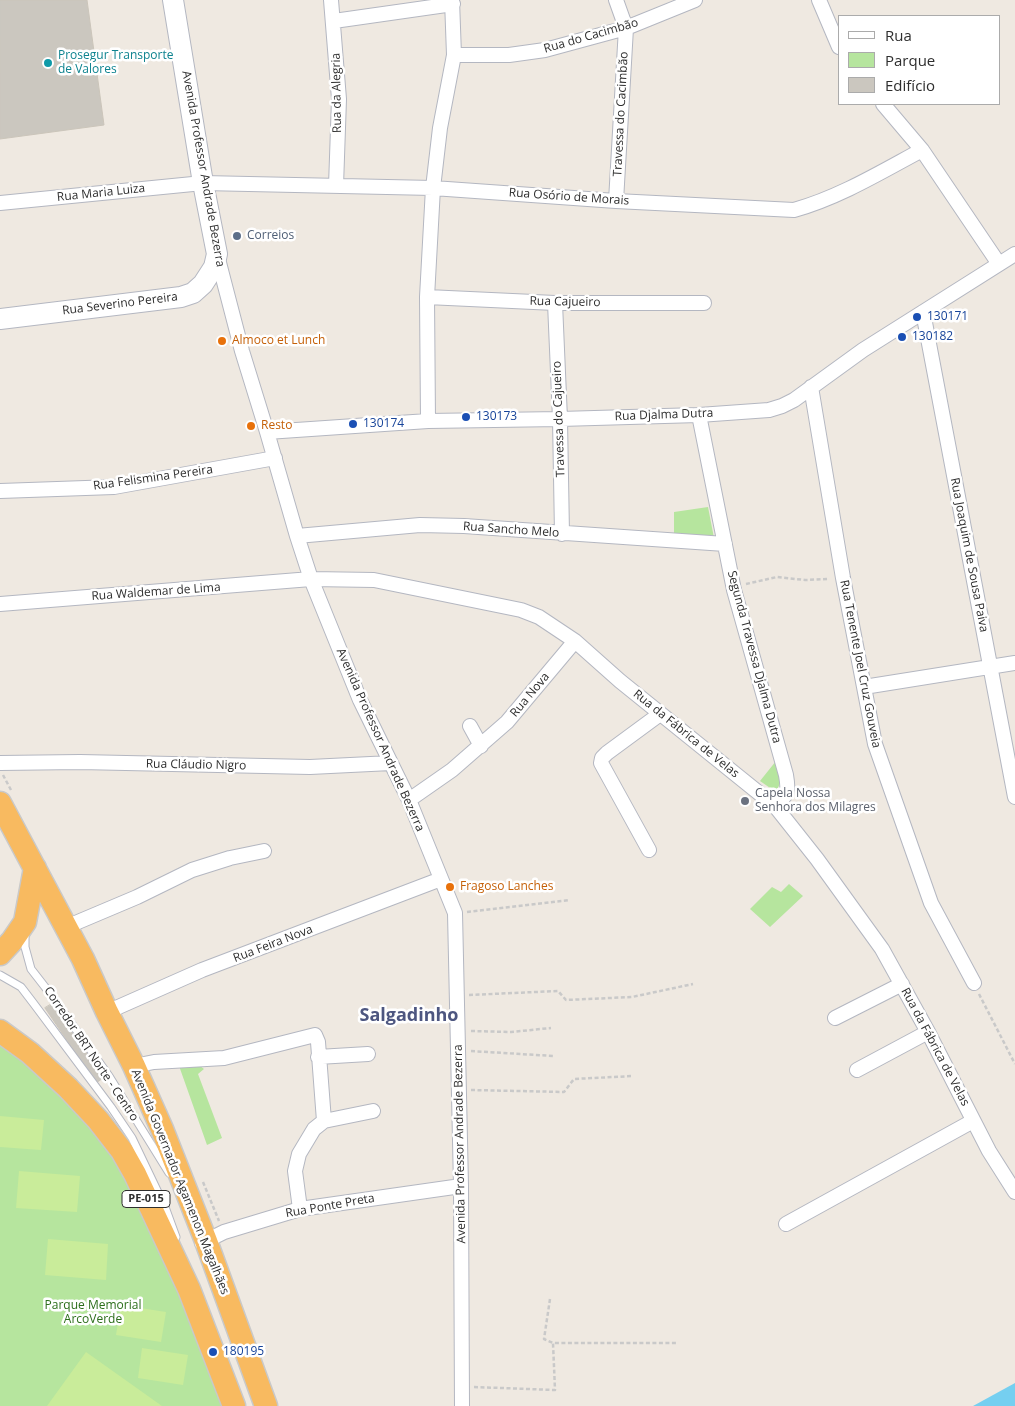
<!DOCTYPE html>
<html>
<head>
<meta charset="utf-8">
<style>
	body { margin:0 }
	#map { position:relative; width:1015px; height:1406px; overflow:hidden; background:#efe9e1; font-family:"Open Sans",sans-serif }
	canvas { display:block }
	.legend { position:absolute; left:838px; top:15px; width:162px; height:90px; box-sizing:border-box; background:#fff; border:1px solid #ababab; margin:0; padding:6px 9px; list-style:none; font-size:15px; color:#2e2e2e }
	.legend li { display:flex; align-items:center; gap:10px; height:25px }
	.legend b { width:25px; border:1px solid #ababab }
</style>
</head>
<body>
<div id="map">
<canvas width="1015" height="1406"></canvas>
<ul class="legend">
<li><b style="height:6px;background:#fff"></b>Rua</li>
<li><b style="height:14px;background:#b6e59e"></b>Parque</li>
<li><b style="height:14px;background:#cbc7bf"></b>Edifício</li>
</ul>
</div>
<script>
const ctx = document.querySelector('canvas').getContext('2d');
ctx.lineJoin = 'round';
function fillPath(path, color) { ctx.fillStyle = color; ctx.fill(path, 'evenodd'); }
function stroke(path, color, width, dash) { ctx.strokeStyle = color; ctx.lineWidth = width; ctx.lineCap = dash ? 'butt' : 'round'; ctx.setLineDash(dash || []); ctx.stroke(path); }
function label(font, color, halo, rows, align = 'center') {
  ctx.font = font + ' "Open Sans",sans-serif'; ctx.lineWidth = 5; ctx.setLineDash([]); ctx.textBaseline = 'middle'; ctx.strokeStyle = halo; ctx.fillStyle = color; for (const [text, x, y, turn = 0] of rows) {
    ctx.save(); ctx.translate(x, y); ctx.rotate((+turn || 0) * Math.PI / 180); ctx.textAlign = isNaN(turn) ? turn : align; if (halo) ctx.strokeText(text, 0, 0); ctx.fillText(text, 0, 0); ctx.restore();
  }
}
fillPath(new Path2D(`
	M708 507 714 538 674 534V512Z
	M776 761 784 775 776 792 760 781Z
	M789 884 803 896 770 927 750 909 772 887 781 892Z
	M0 1040 115 1138 229 1406H0Z
	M178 1063H196L204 1069 198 1074 222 1138 207 1145Z`), '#b6e59e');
fillPath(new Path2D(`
	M0 1116 44 1120 41 1150 0 1147Z
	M19 1171 80 1176 77 1212 16 1208Z
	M48 1239 108 1244 106 1280 45 1275Z
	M121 1305 166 1312 161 1342 116 1335Z
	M142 1348 188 1355 183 1385 138 1378Z
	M86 1352 162 1406H47Z`), '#c9ec9a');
fillPath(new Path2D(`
	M1015 1383V1406H973Z`), '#75cff0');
const building = new Path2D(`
	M0 0H87L104 125 0 139Z
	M55 1002 106 1076 96 1083 45 1008Z`);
fillPath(building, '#cbc7bf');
stroke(building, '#cbc5ba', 1);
const service = new Path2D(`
	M25 935V947L31 969 52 996 109 1076 169 1173
	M0 975 21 987 34 1004 111 1107 132 1138 165 1207 176 1237`);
const minor = new Path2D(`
	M331 0 339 99 336 186
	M616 0 626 28 616 201
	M819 0 839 47
	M334 21 453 4
	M454 55H509L545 50 626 28 695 0
	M883 104 922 150 999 264
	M0 203 203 183 433 188 616 201 794 210C840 197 881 172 922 150
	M217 255 242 351 267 432 297 536 311 579 360 700 409 800 455 913 461 1186 462 1406
	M427 297 555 303H704
	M555 303 560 419 562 534
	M923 312 1015 797
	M811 387 843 578 875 744 931 903 974 983
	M699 415 734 590 786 775C789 792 788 795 775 806
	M428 421 427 297 433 188 440 128 454 55 452 0
	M267 432 428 421 560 419 699 415 769 410 782 406 794 400 863 350 1015 254
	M0 491 114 487 275 458
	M297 536 420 525 464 526 725 544
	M0 604 311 579 374 580 521 610 539 617 575 641 620 681 775 806 817 859 882 949 928 1032 989 1151 1015 1192
	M864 687 1015 663
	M470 726 481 746
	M0 763 80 762 310 767 391 763
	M409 800 452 770 507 722 575 641
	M649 850 601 763 602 758 607 753 660 714
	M66 927 137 897 192 870 230 858 264 851
	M107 1012 202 970 441 879
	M835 1018 902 984
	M318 1057 368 1054
	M134 1066 154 1062 224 1058 315 1035 318 1042 324 1121
	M857 1070 928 1032
	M300 1209 295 1171 299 1154 314 1129 324 1121 373 1111
	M786 1224 973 1121
	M202 1243 224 1232 300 1209 461 1186`);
const secondary = new Path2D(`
	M0 319 181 297 193 293 203 284 214 267 217 254 203 183 173 0`);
const trunk = new Path2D(`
	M0 803 83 959 107 1012 134 1066 162 1129 206 1241 266 1406
	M0 954 12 941 25 922 35 868
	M0 1031 30 1053 68 1088 98 1120 122 1151 135 1174 189 1289 234 1406`);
stroke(service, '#b4b7c1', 9);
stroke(minor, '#b4b7c1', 16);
stroke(secondary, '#b4b7c1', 22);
stroke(trunk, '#c9c9c9', 25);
stroke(new Path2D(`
	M746 584 777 577 805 580 829 579
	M3 775 11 790
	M467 912 570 900
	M979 994 1015 1064
	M469 995 558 991 566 1000 632 997 693 984
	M471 1031 511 1032 551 1028
	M471 1051 553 1056
	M471 1090 564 1092 574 1079 633 1076
	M203 1182 219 1221
	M550 1299 544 1339 553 1343
	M474 1387 555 1390 553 1343H678`), '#c9c9c9', 2.5, [4, 2.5]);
stroke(service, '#fff', 7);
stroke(minor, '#fff', 14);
stroke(secondary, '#fff', 20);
stroke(trunk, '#f8ba60', 22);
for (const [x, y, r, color] of [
	[48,63,5,"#0f9aa8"],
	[237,236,5,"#5c6f8a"],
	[917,317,5,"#1a4fb4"],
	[902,337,5,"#1a4fb4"],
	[222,341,5,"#e8710a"],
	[466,417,5,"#1a4fb4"],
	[353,424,5,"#1a4fb4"],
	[251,426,5,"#e8710a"],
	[745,801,5,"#6b7280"],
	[450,887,5,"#e8710a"],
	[213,1352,5,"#1a4fb4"]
]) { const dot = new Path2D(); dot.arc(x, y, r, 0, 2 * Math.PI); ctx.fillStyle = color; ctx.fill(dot); stroke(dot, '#fff', 2); }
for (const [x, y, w] of [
	[146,1199,48]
]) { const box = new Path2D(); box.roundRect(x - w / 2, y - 8.5, w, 17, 4); ctx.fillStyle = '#fff'; ctx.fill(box); stroke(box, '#2e2e2e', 1); }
label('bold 11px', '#2e2e2e', null, [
	["PE-015",146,1199]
]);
label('12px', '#2e2e2e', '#fff', [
	["Rua do Cacimbão",591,36,-16],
	["Rua da Alegria",337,93,-91],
	["Travessa do Cacimbão",621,114,-87],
	["Avenida Professor Andrade Bezerra",203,169,80],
	["Rua Maria Luiza",101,193,-6],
	["Rua Osório de Morais",569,197,4],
	["Rua Cajueiro",565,302,1],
	["Rua Severino Pereira",120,304,-7],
	["Rua Djalma Dutra",664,415,-2],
	["Travessa do Cajueiro",559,419,-92],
	["Rua Felismina Pereira",153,478,-8],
	["Rua Sancho Melo",511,530,4],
	["Rua Joaquim de Sousa Paiva",969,555,79],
	["Rua Waldemar de Lima",156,592,-4],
	["Segunda Travessa Djalma Dutra",754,657,75],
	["Rua Tenente Joel Cruz Gouveia",860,664,79],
	["Rua Nova",530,695,-50],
	["Rua da Fábrica de Velas",686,734,39],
	["Avenida Professor Andrade Bezerra",380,740,66],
	["Rua Cláudio Nigro",196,765,1],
	["Rua Feira Nova",273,944,-21],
	["Rua da Fábrica de Velas",935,1047,62],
	["Corredor BRT Norte - Centro",91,1054,56],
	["Avenida Professor Andrade Bezerra",460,1144,-91],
	["Avenida Governador Agamenon Magalhães",180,1182,68],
	["Rua Ponte Preta",330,1206,-10]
]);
label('12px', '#0d838f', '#fff', [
	["Prosegur Transporte",58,56],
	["de Valores",58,70]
], 'left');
label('12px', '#4e5e75', '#fff', [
	["Correios",247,236]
], 'left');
label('12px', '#164399', '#fff', [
	["130171",927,317],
	["130182",912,337],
	["130173",476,417],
	["130174",363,424],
	["180195",223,1352]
], 'left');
label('12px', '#c56008', '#fff', [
	["Almoco et Lunch",232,341],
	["Resto",261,426],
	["Fragoso Lanches",460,887]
], 'left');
label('12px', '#5b616d', '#fff', [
	["Capela Nossa",755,794],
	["Senhora dos Milagres",755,808]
], 'left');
label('12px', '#2c6e1b', '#fff', [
	["Parque Memorial",93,1306],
	["ArcoVerde",93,1320]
]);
label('bold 18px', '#4d5680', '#fff', [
	["Salgadinho",409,1016]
]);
</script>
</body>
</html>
